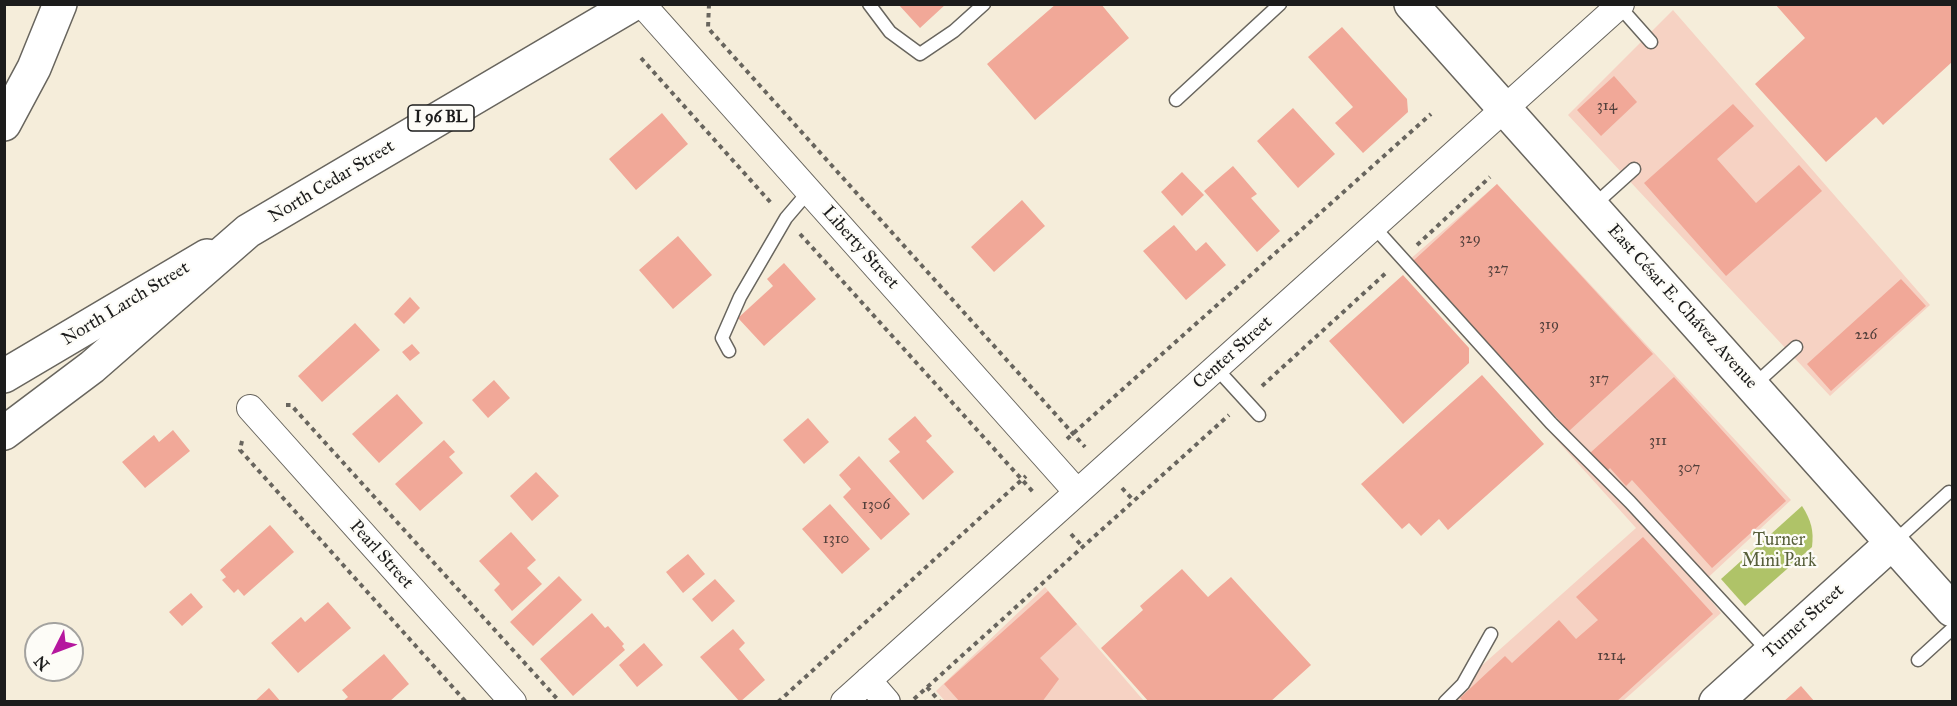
<!DOCTYPE html>
<html>
<head>
<meta charset="utf-8">
<style>
	body { margin:0 }
	#map { position:relative; width:1957px; height:706px; overflow:hidden; background:#f5edda; font-family:"IM FELL Great Primer",serif }
	canvas { display:block }
	.frame { position:absolute; inset:0; border:6px solid #1c1c1c; pointer-events:none }
	.north { position:absolute; left:24px; top:622px; width:60px; height:60px; box-sizing:border-box; background:#fdfcf7; border:2px solid #a3a29f; border-radius:50%; rotate:228deg; font-size:16px; font-weight:700; line-height:24px; text-align:center; color:#1c1c1c }
	.north::after { content:''; display:block; margin:auto; width:21px; height:27px; background:#b5179e; clip-path:polygon(50% 0,100% 100%,50% 72%,0 100%) }
</style>
</head>
<body>
<div id="map">
<canvas width="1957" height="706"></canvas>
<div class="frame"></div>
<div class="north">N</div>
</div>
<script>
const ctx = document.querySelector('canvas').getContext('2d');
ctx.lineJoin = 'round';
function fillPath(path, color) { ctx.fillStyle = color; ctx.fill(path, 'evenodd'); }
function stroke(path, color, width, dash) { ctx.strokeStyle = color; ctx.lineWidth = width; ctx.lineCap = dash ? 'butt' : 'round'; ctx.setLineDash(dash || []); ctx.stroke(path); }
function label(font, color, halo, rows, align = 'center') {
  ctx.font = font + ' "IM FELL Great Primer",serif'; ctx.lineWidth = 4.5; ctx.setLineDash([]); ctx.textBaseline = 'middle'; ctx.strokeStyle = halo; ctx.fillStyle = color; for (const [text, x, y, turn = 0] of rows) {
    ctx.save(); ctx.translate(x, y); ctx.rotate((+turn || 0) * Math.PI / 180); ctx.textAlign = isNaN(turn) ? turn : align; if (halo) ctx.strokeText(text, 0, 0); ctx.fillText(text, 0, 0); ctx.restore();
  }
}
fillPath(new Path2D(`
	M1673 10 1930 305 1830 396 1568 115Z
	M1497 184 1791 500 1699 586 1721 613 1623 701H1442L1636 528 1401 267Z
	M1045 587 1144 701H945L936 691Z`), '#f6d2c3');
fillPath(new Path2D(`
	M1802 506C1811 520 1814 530 1812 547L1745 606 1721 579Z`), '#afc368');
fillPath(new Path2D(`
	M898 4H946L920 28Z
	M1056 4H1101L1129 38 1035 120 987 64Z
	M1775 4H1952V62L1883 125 1876 117 1826 162 1755 84 1805 38Z
	M1342 27 1407 99 1408 112 1363 153 1335 123 1353 107 1308 57Z
	M1614 76 1637 102 1601 136 1577 110Z
	M1733 104 1754 126 1717 159 1756 203 1799 165 1822 191 1726 276 1644 183Z
	M1293 108 1335 154 1298 188 1257 141Z
	M662 113 688 144 636 190 609 159Z
	M1233 166 1257 194 1251 198 1280 231 1257 252 1204 191Z
	M1182 172 1204 195 1182 216 1161 192Z
	M1497 184 1653 354 1569 431 1413 261Z
	M1022 200 1045 226 994 272 971 247Z
	M1174 225 1196 251 1206 242 1226 265 1186 300 1143 251Z
	M678 236 712 275 673 309 639 270Z
	M784 263 816 299 764 346 738 318 773 286 767 279Z
	M1403 275 1469 348V363L1403 424 1329 341Z
	M1901 279 1926 306 1831 391 1807 364Z
	M410 297 420 308 404 324 394 314Z
	M355 323 380 350 322 402 298 376Z
	M412 344 420 353 410 361 402 352Z
	M1482 375 1544 444 1448 530 1439 519 1421 536 1409 523 1402 529 1361 484Z
	M1674 377 1786 501 1712 568 1632 480 1626 486 1610 468 1606 472 1590 453Z
	M494 380 510 398 488 418 472 400Z
	M397 394 423 423 379 463 352 434Z
	M915 416 932 436 926 441 954 472 923 500 889 461 900 452 888 439Z
	M808 418 829 442 804 464 783 440Z
	M173 430 190 451 145 488 122 462 154 435 159 442Z
	M444 440 455 452 449 457 463 473 420 511 395 484Z
	M859 456 910 514 881 540 843 497 851 489 839 475Z
	M536 472 559 496 532 521 510 496Z
	M830 504 870 549 842 574 802 529Z
	M270 525 294 552 244 596 238 589 234 593 222 580 226 577 220 570Z
	M511 532 536 560 527 568 542 584 512 611 494 590 500 584 479 561Z
	M1643 537 1713 614 1616 702H1464L1460 698 1505 656 1512 663 1559 620 1576 639 1598 620 1576 597Z
	M688 554 705 574 683 593 666 572Z
	M1182 569 1208 597 1231 577 1311 665 1270 702H1149L1101 648 1143 610 1140 606Z
	M559 576 582 600 533 646 510 622Z
	M715 579 735 601 712 622 692 599Z
	M1048 591 1077 624 1040 658 1059 679 1042 702H960L944 684Z
	M191 593 203 607 182 626 169 612Z
	M328 602 351 628 298 673 271 643 301 617 305 622Z
	M592 613 605 628 608 626 624 644 622 646 625 650 573 696 540 659Z
	M733 629 745 643 739 649 765 680 740 702 700 657Z
	M644 643 663 665 637 687 619 665Z
	M384 654 409 684 389 702H342L348 697 342 690Z
	M1801 686 1815 702H1783Z
	M269 688 281 702H254Z`), '#f1a898');
const lane = new Path2D(`
	M869 4 890 32 920 54 954 31 984 4
	M1619 6 1651 42
	M1176 100 1280 4
	M1593 206 1634 169
	M1374 227 1551 423 1630 502 1769 652
	M729 351 722 338 740 297 786 218 809 191
	M1216 368 1259 415
	M1753 386 1796 347
	M1894 542 1949 492
	M1918 660 1952 629
	M1445 702 1463 684 1491 634`);
const street = new Path2D(`
	M642 4 1077 492
	M250 408 513 702
	M868 680 887 702
	M844 702 1621 4`);
const secondary = new Path2D(`
	M1411 4 1952 610
	M4 124 34 68 60 4
	M4 376 207 256
	M1716 702 1893 542`);
const primary = new Path2D(`
	M4 433 92 367 248 231 633 4`);
stroke(lane, '#68655e', 15);
stroke(street, '#68655e', 28);
stroke(secondary, '#68655e', 36);
stroke(primary, '#68655e', 36);
stroke(new Path2D(`
	M709 4 708 28 1085 447
	M641 58 772 204
	M800 234 1034 493
	M1417 245 1490 177
	M1262 386 1387 272
	M286 405H291L560 702
	M1067 439 1431 114
	M242 441 240 450 466 702
	M1122 488 1134 501
	M1071 534 1083 547
	M927 687 940 702
	M914 699 1229 415
	M778 702 1026 476`), '#68655e', 4, [4.5, 4.5]);
stroke(lane, '#fff', 12);
stroke(street, '#fff', 26);
stroke(secondary, '#fff', 33);
stroke(primary, '#fff', 33);
label('15px', '#513f3b', null, [
	["314",1607,106],
	["329",1470,239],
	["327",1498,269],
	["319",1549,325],
	["226",1866,335],
	["317",1599,379],
	["311",1658,441],
	["307",1689,468],
	["1306",876,505],
	["1310",836,539],
	["1214",1611,656]
]);
for (const [x, y, w] of [
	[441,118,66]
]) { const box = new Path2D(); box.roundRect(x - w / 2, y - 13, w, 26, 4.5); ctx.fillStyle = '#fdfcf7'; ctx.fill(box); stroke(box, '#1c1c1c', 1.5); }
label('bold 16px', '#1c1c1c', null, [
	["I 96 BL",441,118]
]);
label('18px', '#1c1c1c', '#fdfcf7', [
	["North Cedar Street",332,182,-31],
	["Liberty Street",860,248,48],
	["North Larch Street",126,304,-31],
	["East César E. Chávez Avenue",1682,307,48],
	["Center Street",1233,353,-42],
	["Pearl Street",381,555,48],
	["Turner Street",1804,622,-42]
]);
label('18px', '#575f3a', '#fdfcf7', [
	["Turner",1779,541],
	["Mini Park",1779,562]
]);
</script>
</body>
</html>
